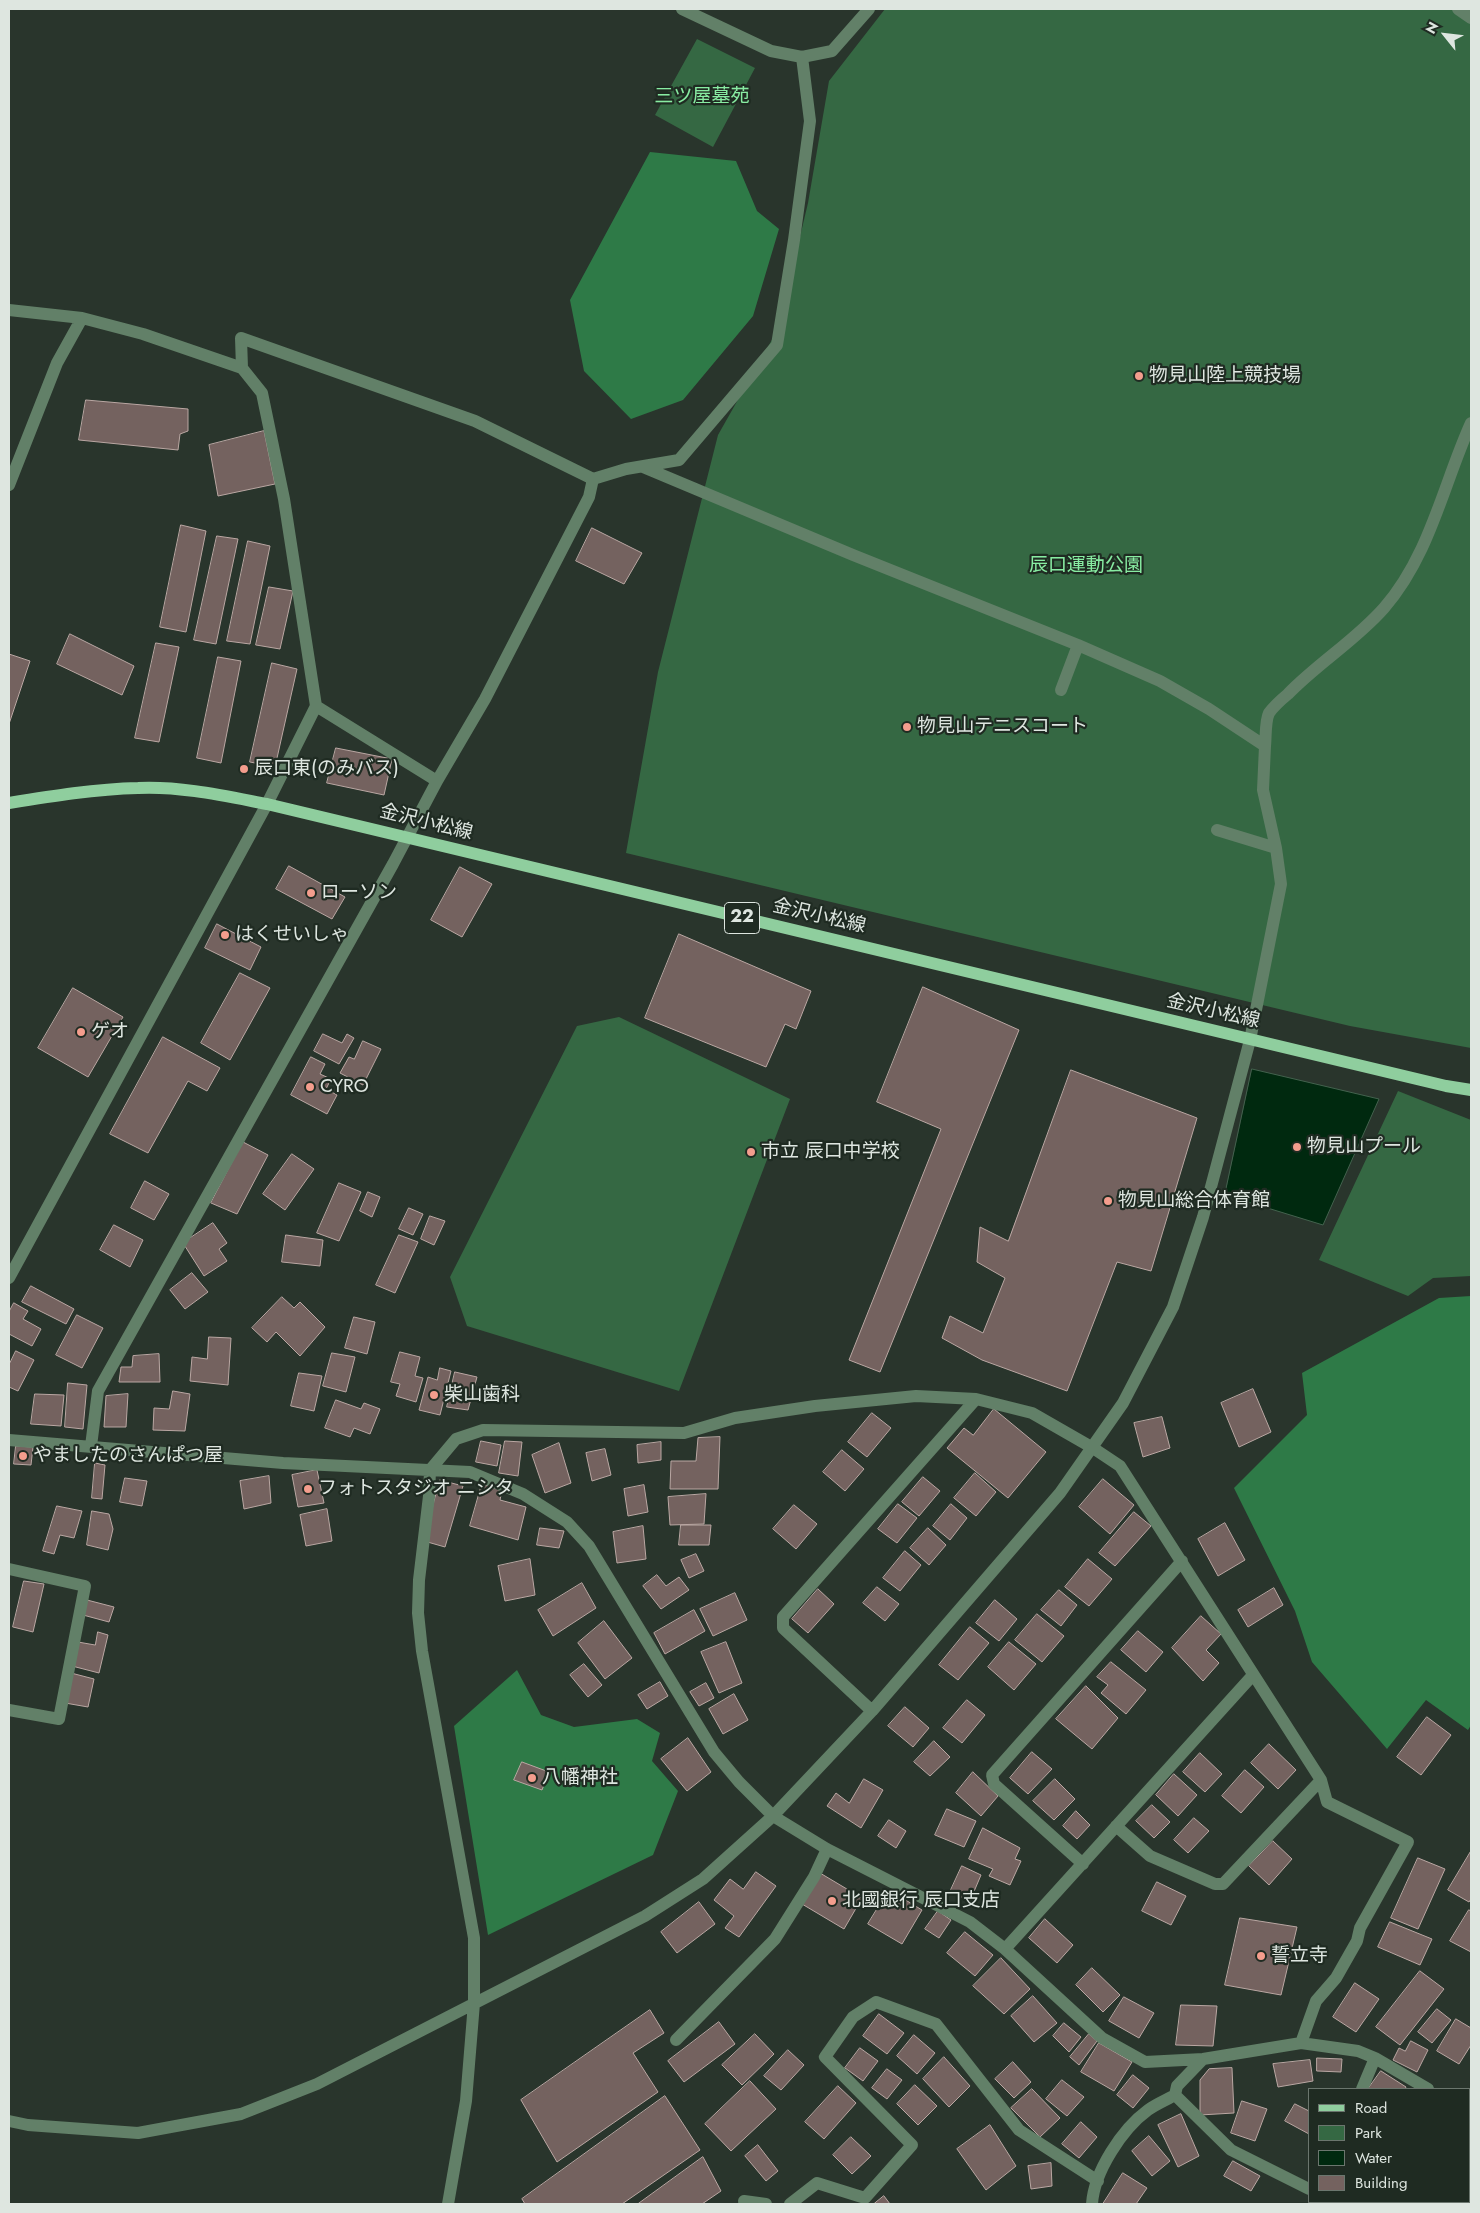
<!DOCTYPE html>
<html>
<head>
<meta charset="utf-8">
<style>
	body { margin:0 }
	#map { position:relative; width:1480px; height:2213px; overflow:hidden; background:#29352c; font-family:Jost,sans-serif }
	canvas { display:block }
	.frame { position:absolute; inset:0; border:10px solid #dee6e0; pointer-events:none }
	.legend { position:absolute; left:1308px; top:2088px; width:162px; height:115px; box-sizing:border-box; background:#1f2b22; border:1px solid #6b766e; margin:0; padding:6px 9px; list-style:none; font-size:15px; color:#dee6e0 }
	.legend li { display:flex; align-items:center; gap:10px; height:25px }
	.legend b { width:25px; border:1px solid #6b766e }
	.north { position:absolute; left:1420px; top:10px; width:50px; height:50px; -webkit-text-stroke:4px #1f2b22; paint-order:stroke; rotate:299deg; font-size:14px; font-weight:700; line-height:20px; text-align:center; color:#dee6e0 }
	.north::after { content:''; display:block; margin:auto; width:18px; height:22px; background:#dee6e0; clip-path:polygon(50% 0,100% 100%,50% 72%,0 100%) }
</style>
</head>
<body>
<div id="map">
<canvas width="1480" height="2213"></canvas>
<div class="frame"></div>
<ul class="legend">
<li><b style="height:6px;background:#8fce9e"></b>Road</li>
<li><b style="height:14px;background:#356843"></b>Park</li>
<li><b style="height:14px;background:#00290f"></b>Water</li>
<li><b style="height:14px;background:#74625f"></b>Building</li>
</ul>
<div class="north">N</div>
</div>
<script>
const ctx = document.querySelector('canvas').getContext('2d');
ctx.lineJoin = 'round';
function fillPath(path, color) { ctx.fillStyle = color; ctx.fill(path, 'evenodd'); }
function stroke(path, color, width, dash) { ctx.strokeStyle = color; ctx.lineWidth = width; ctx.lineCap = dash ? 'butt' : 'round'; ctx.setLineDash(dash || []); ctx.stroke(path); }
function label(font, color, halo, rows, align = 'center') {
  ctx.font = font + ' Jost,"Noto Sans JP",sans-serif'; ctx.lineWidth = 4.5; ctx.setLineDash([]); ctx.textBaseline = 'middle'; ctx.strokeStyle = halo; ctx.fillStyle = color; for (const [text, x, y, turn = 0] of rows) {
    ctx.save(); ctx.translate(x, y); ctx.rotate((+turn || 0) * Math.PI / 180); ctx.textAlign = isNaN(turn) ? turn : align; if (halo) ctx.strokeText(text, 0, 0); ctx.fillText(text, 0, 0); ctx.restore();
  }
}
fillPath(new Path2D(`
	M885 9H1471V1048L1350 1026 626 853 658 672 718 435 778 329 808 203 829 81Z
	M697 39 755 68 713 147 655 115Z
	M619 1017 790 1099 679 1391 467 1326 450 1277 577 1026Z
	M1398 1091 1471 1120V1276L1433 1278 1408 1296 1319 1260Z`), '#356843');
fillPath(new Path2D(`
	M650 152 736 161 757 211 779 229 753 316 683 400 631 419 584 371 570 300Z
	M1471 1296V1725L1468 1730 1426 1700 1387 1749 1312 1662 1295 1611 1234 1488 1307 1415 1302 1373 1439 1298Z
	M517 1670 541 1715 574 1727 637 1719 660 1733 652 1761 678 1791 653 1855 488 1935 454 1726Z`), '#2e7a47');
const water = new Path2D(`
	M1252 1069 1379 1099 1323 1225 1225 1195Z`);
fillPath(water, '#00290f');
stroke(water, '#43624e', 1);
const building = new Path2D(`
	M86 400 188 409V431L180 434 178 450 79 440Z
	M264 431 275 484 218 496 209 445Z
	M181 525 206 531 186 632 160 627Z
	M592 528 642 553 624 584 576 561Z
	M217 536 238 539 216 644 194 640Z
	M248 541 270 546 250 644 227 641Z
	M269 587 293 591 280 649 256 645Z
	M70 634 134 666 122 695 57 664Z
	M156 643 179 647 159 742 135 738Z
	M9 654 30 661 9 724Z
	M218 657 241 661 221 763 197 758Z
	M272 663 297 669 275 767 250 762Z
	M336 748 392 759 384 795 327 783Z
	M289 866 345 897 332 919 276 889Z
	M460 867 492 884 462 937 431 920Z
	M217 924 261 947 250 970 205 948Z
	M679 934 811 991 796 1029 785 1024 766 1067 645 1018Z
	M240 973 270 988 230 1060 201 1043Z
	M923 987 1019 1030 880 1372 849 1360 941 1129 877 1102Z
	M73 988 123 1017 88 1077 38 1048Z
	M323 1034 342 1043 347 1034 354 1038 339 1064 314 1051Z
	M163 1037 220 1068 207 1091 188 1081 148 1153 110 1134Z
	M363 1041 381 1049 363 1085 340 1073 349 1057 354 1059Z
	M311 1057 325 1064 320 1074 331 1079 326 1089 337 1095 327 1114 291 1095Z
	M1071 1070 1197 1118 1151 1271 1117 1262 1067 1391 982 1360 942 1338 950 1316 983 1333 1005 1278 977 1262 980 1227 1008 1241Z
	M243 1142 268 1155 237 1214 211 1203Z
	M292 1154 314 1169 285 1210 263 1194Z
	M145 1181 169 1194 154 1220 131 1208Z
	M339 1183 361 1192 339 1241 317 1233Z
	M368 1192 380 1197 372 1217 360 1211Z
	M409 1208 423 1214 413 1235 399 1229Z
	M430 1216 445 1221 434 1245 421 1239Z
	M213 1223 227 1243 219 1249 227 1261 204 1276 183 1243Z
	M114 1225 143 1240 130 1267 100 1250Z
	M286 1235 323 1240 320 1266 282 1262Z
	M399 1235 418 1242 395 1293 376 1285Z
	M192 1273 208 1292 185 1309 170 1290Z
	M31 1286 74 1309 66 1324 22 1302Z
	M282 1297 294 1308 300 1302 325 1327 300 1356 276 1332 267 1342 252 1328Z
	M14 1303 28 1311 23 1319 41 1329 32 1346 9 1334V1312Z
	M77 1315 103 1328 82 1368 56 1355Z
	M354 1317 375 1322 367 1354 345 1348Z
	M209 1337 231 1338 228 1385 190 1381 192 1357 207 1359Z
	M16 1351 34 1360 18 1391 9 1387V1365Z
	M400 1352 420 1357 415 1376 423 1378 416 1402 396 1396 400 1384 391 1382Z
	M332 1353 355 1357 346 1392 323 1386Z
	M159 1354 160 1382H119L121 1367H132L133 1356Z
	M440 1368 451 1371 440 1415 419 1410 428 1377 437 1380Z
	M455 1372 477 1377 468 1410 447 1407Z
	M299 1373 322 1376 314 1411 291 1406Z
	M68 1383 87 1385 83 1429 65 1427Z
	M1253 1389 1271 1432 1239 1447 1221 1403Z
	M173 1391 190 1394 185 1431 153 1430 154 1408 169 1409Z
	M35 1394 64 1395 61 1426 31 1424Z
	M128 1394 126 1427H104L106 1396Z
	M336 1400 361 1409 364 1403 380 1409 370 1434 354 1428 350 1437 325 1428Z
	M994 1409 1046 1452 1008 1498 947 1448 964 1428 973 1435Z
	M872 1413 891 1428 867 1457 848 1442Z
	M1162 1417 1170 1448 1143 1457 1134 1423Z
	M720 1437 718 1489H670L671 1461H696L698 1438Z
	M481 1441 501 1445 497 1466 476 1462Z
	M505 1441 522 1442 518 1476 499 1473Z
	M661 1442V1460L638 1463 637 1445Z
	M559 1443 571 1483 545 1493 532 1455Z
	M16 1446 33 1447 31 1465 14 1464Z
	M605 1449 611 1475 592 1481 586 1453Z
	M842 1450 864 1469 845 1491 823 1472Z
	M95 1463 105 1465 102 1499 92 1498Z
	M317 1470 324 1503 298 1507 292 1475Z
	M975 1473 996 1492 976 1516 954 1498Z
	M269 1476 271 1503 244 1509 240 1481Z
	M923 1477 940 1491 919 1516 902 1502Z
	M125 1478 147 1481 142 1506 120 1502Z
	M1103 1479 1134 1505 1110 1534 1079 1507Z
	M440 1480 463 1486 445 1547 424 1541Z
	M482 1484 502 1490 500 1500 526 1507 518 1540 470 1526Z
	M644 1485 648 1512 628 1516 624 1489Z
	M706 1494 704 1524 670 1525 668 1497Z
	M898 1504 917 1518 897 1543 878 1529Z
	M951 1504 967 1518 950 1540 933 1526Z
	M794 1505 817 1524 796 1549 773 1529Z
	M57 1506 82 1511 74 1538 60 1535 54 1554 43 1551Z
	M327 1509 332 1541 306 1546 300 1515Z
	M92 1511 109 1514 113 1529 108 1550 87 1545Z
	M1134 1512 1151 1526 1115 1566 1099 1553Z
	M1225 1523 1245 1560 1218 1576 1198 1539Z
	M681 1525H711L709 1545H679Z
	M643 1526 646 1559 617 1563 613 1532Z
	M540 1528 564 1531 559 1548 537 1545Z
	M928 1528 946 1545 929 1565 910 1548Z
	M905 1551 921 1565 900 1591 883 1578Z
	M696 1554 704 1571 689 1578 681 1560Z
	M530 1559 535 1595 505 1601 498 1566Z
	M1088 1559 1112 1579 1089 1606 1065 1587Z
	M657 1575 666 1586 679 1577 689 1590 661 1609 643 1586Z
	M24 1581 44 1584 33 1632 13 1627Z
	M582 1583 596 1608 553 1636 538 1610Z
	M877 1587 899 1604 885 1621 863 1603Z
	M1274 1588 1283 1605 1248 1627 1238 1610Z
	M818 1589 834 1604 808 1633 792 1619Z
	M1059 1590 1077 1605 1061 1626 1041 1610Z
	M735 1593 747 1620 713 1636 700 1609Z
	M87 1600 114 1607 109 1622 83 1615Z
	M995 1600 1017 1619 999 1641 976 1623Z
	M694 1610 705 1631 665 1654 654 1633Z
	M1037 1614 1064 1636 1042 1662 1015 1640Z
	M1201 1616 1221 1634 1206 1650 1219 1663 1203 1681 1172 1648Z
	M604 1621 632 1658 605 1679 578 1643Z
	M970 1627 989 1643 958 1680 939 1665Z
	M1138 1631 1163 1652 1146 1672 1121 1650Z
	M98 1632 108 1635 99 1673 72 1666 78 1642 95 1645Z
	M726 1642 742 1683 719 1693 701 1652Z
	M1009 1642 1036 1664 1014 1690 988 1667Z
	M1111 1662 1146 1690 1126 1714 1101 1693 1108 1685 1097 1677Z
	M584 1664 602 1685 588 1697 570 1675Z
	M71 1673 94 1679 88 1707 65 1703Z
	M660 1682 668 1696 647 1709 638 1695Z
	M706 1683 714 1698 699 1706 690 1692Z
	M1086 1686 1118 1718 1092 1749 1056 1719Z
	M734 1694 748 1720 723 1734 709 1709Z
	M967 1700 985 1715 962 1743 943 1728Z
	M905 1707 929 1728 913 1747 888 1726Z
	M1427 1717 1451 1735 1421 1775 1397 1757Z
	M688 1738 711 1772 687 1791 661 1759Z
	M934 1741 950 1757 930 1776 914 1762Z
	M1269 1744 1296 1770 1278 1789 1251 1763Z
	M1032 1752 1052 1769 1028 1794 1010 1778Z
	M1200 1753 1222 1774 1205 1792 1183 1772Z
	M522 1762 549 1772 542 1790 514 1780Z
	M1245 1770 1264 1787 1241 1813 1222 1796Z
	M973 1772 998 1796 981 1816 956 1793Z
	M1174 1774 1197 1795 1178 1816 1156 1795Z
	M864 1779 883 1790 861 1828 827 1806 836 1793 849 1803Z
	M1055 1779 1075 1799 1054 1820 1033 1801Z
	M1152 1805 1170 1822 1154 1838 1136 1821Z
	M947 1809 976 1821 964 1847 935 1835Z
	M1076 1811 1090 1825 1077 1839 1063 1826Z
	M1194 1818 1209 1831 1188 1853 1174 1840Z
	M889 1820 906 1831 896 1848 878 1836Z
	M983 1828 1020 1848 1015 1859 1021 1861 1010 1885 989 1876 993 1869 969 1859Z
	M1273 1841 1292 1859 1269 1885 1249 1866Z
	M1471 1851V1899L1469 1902 1448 1890Z
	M1418 1858 1445 1869 1418 1929 1391 1918Z
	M962 1866 981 1875 970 1901 950 1892Z
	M756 1872 776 1886 739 1937 725 1928 734 1916 714 1900 730 1879 743 1889Z
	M820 1873 862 1898 844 1929 802 1904Z
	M1157 1882 1186 1896 1171 1925 1142 1911Z
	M889 1890 922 1910 902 1944 868 1924Z
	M699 1902 715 1924 677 1953 661 1932Z
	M1469 1910 1471 1911V1952L1450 1941Z
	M938 1911 951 1920 939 1938 925 1929Z
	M1240 1918 1297 1927 1281 1995 1225 1985Z
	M1045 1919 1073 1945 1057 1963 1029 1938Z
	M1390 1922 1432 1939 1420 1965 1378 1947Z
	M965 1932 993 1955 975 1976 947 1953Z
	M1001 1958 1030 1989 1004 2014 973 1986Z
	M1092 1968 1120 1995 1103 2012 1076 1985Z
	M1420 1971 1444 1989 1400 2045 1376 2027Z
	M1355 1983 1379 1999 1356 2032 1333 2017Z
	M1033 1996 1057 2023 1034 2042 1011 2016Z
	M1124 1997 1154 2013 1139 2038 1109 2021Z
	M1181 2005 1217 2006 1213 2046 1176 2045Z
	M1437 2009 1451 2020 1432 2043 1418 2032Z
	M650 2010 664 2033 633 2053 658 2092 557 2162 521 2100Z
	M879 2014 904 2033 887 2054 863 2036Z
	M1456 2019 1471 2028V2045L1459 2064 1437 2051Z
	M719 2022 735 2044 684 2082 668 2061Z
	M1064 2023 1081 2037 1069 2052 1053 2036Z
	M755 2034 774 2054 742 2085 722 2065Z
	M1089 2034 1097 2041 1079 2065 1070 2057Z
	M914 2035 935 2053 917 2074 897 2056Z
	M1411 2041 1428 2050 1417 2072 1393 2060 1399 2048 1405 2051Z
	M1099 2043 1132 2062 1114 2091 1081 2072Z
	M860 2048 878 2061 863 2081 845 2068Z
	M788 2050 804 2065 781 2090 764 2076Z
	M944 2057 970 2086 949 2107 923 2079Z
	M1317 2058 1342 2059 1341 2072 1317 2071Z
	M1310 2060 1313 2081 1278 2087 1273 2064Z
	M1013 2062 1031 2082 1014 2098 995 2079Z
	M1232 2068 1234 2113 1200 2115V2080L1209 2069Z
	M887 2069 902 2080 887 2099 872 2088Z
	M1381 2071 1406 2087 1405 2089H1368Z
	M1133 2075 1149 2088 1133 2108 1117 2095Z
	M1062 2080 1084 2097 1067 2116 1046 2099Z
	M750 2081 776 2109 731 2151 705 2124Z
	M915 2085 937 2106 918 2125 897 2104Z
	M838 2086 856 2103 824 2139 805 2122Z
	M1032 2089 1060 2118 1040 2137 1011 2108Z
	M665 2096 700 2150 622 2204H525L522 2199Z
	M1242 2101 1267 2109 1255 2141 1231 2133Z
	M1295 2104 1309 2111V2134L1285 2121Z
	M1181 2114 1199 2156 1178 2167 1158 2125Z
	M1469 2119 1471 2120V2138L1469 2141Z
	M1081 2122 1097 2137 1079 2158 1062 2144Z
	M990 2125 1016 2166 986 2190 957 2149Z
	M1149 2136 1170 2161 1152 2176 1132 2151Z
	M851 2137 871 2156 852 2174 833 2155Z
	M758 2145 778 2171 766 2181 745 2156Z
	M703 2157 721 2191 702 2204H638Z
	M1233 2161 1260 2176 1251 2191 1224 2176Z
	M1051 2163 1052 2186 1031 2189 1028 2166Z
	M1123 2173 1147 2188 1136 2204H1103Z
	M1469 2180 1471 2182V2204H1448L1445 2202H1469Z
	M884 2196 890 2204H874Z
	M1378 2202H1397L1396 2204H1383Z`);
fillPath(building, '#74625f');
stroke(building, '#baa7a3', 1);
stroke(new Path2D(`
	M682 9 771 51 802 57 832 51 869 9
	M1458 9 1471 18
	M9 310 82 318 143 334 242 368 262 393 284 499 316 706 267 804 9 1278
	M242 368 241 338 475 421 593 479
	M9 485 57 363 82 318
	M1061 690 1078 645
	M316 706 437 781
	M1265 746C1266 737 1265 721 1269 713 1274 706 1282 699 1288 694 1318 663 1356 640 1384 608 1430 555 1443 485 1471 423
	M1217 830 1276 848
	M9 1440 283 1463 470 1472 523 1494 567 1522 589 1546 714 1752 739 1782 773 1816 827 1849 970 1922 1005 1949 1102 2038 1145 2062 1203 2059 1301 2043 1358 2051 1375 2058 1428 2089
	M91 1446 98 1391 393 864 437 781 485 699 589 497 593 479 626 469 679 460 777 345 794 240 810 121 802 57
	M9 1569 85 1586 59 1719 9 1710
	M872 1711 783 1628V1617L976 1399
	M1116 1826 1150 1856 1215 1884H1223L1321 1780
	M1083 1864 994 1784 992 1775 1182 1561
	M1005 1949 1253 1675
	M676 2040 775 1939 814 1877 827 1849
	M1362 2089 1375 2058
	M1175 2095 1231 2150 1309 2189
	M1469 2114 1471 2115
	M9 2121 28 2125 138 2133 241 2114 317 2084 645 1916 703 1879 773 1816 872 1711 1060 1493 1123 1403 1173 1307 1203 1217 1250 1040 1281 884 1276 848 1263 790 1265 746 1209 709 1160 681 1078 645 853 555 643 467
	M744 2201 766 2204
	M1334 2202 1339 2204
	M448 2204 466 2101 474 2003V1938L422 1651 418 1613 419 1580 429 1496 430 1470 456 1439 483 1430 684 1433 735 1418 815 1406 916 1396 976 1399 1032 1413 1093 1448 1120 1466 1321 1780 1327 1802 1408 1842 1360 1928 1357 1941 1336 1978 1316 2001 1301 2043
	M790 2204 817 2183 865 2198 912 2145 825 2057 853 2017 876 2002 936 2024 1019 2130 1098 2181
	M1092 2204C1094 2172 1122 2129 1148 2110 1156 2104 1166 2100 1175 2095L1177 2086 1203 2059`), '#628068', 12);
stroke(new Path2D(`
	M9 803C52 796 95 789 138 788 181 786 225 796 267 804L1446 1086 1471 1090`), '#8fce9e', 12);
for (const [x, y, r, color] of [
	[1139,376,5,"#f49d8d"],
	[907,727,5,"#f49d8d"],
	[244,769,5,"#f49d8d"],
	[311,893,5,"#f49d8d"],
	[225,935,5,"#f49d8d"],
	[81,1032,5,"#f49d8d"],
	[310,1087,5,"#f49d8d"],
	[1297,1147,5,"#f49d8d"],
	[751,1152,5,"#f49d8d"],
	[1108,1201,5,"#f49d8d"],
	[434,1395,5,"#f49d8d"],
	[23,1456,5,"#f49d8d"],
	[308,1489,5,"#f49d8d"],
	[532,1778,5,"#f49d8d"],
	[832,1901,5,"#f49d8d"],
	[1261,1956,5,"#f49d8d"]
]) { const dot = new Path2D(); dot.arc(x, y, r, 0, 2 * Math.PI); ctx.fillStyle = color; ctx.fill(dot); stroke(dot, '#1f2b22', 2); }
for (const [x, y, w] of [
	[742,918,35]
]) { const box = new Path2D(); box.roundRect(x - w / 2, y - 15.5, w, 31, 4); ctx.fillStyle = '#1f2b22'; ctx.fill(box); stroke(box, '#dee6e0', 1); }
label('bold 18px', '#dee6e0', null, [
	["22",742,918]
]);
label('19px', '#88eca2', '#1f2b22', [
	["三ツ屋墓苑",702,97],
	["辰口運動公園",1086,566]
]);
label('19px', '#dee6e0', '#1f2b22', [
	["物見山陸上競技場",1149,376],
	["物見山テニスコート",917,727],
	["辰口東(のみバス)",254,769],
	["ローソン",321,893],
	["はくせいしゃ",235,935],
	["ゲオ",91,1032],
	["CYRO",320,1087],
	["物見山プール",1307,1147],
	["市立 辰口中学校",761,1152],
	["物見山総合体育館",1118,1201],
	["柴山歯科",444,1395],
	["やましたのさんぱつ屋",33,1456],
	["フォトスタジオ ニシタ",318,1489],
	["八幡神社",542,1778],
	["北國銀行 辰口支店",842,1901],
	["誓立寺",1271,1956]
], 'left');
label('19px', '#dee6e0', '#1f2b22', [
	["金沢小松線",426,823,14],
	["金沢小松線",819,917,13],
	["金沢小松線",1213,1012,13]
]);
</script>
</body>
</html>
